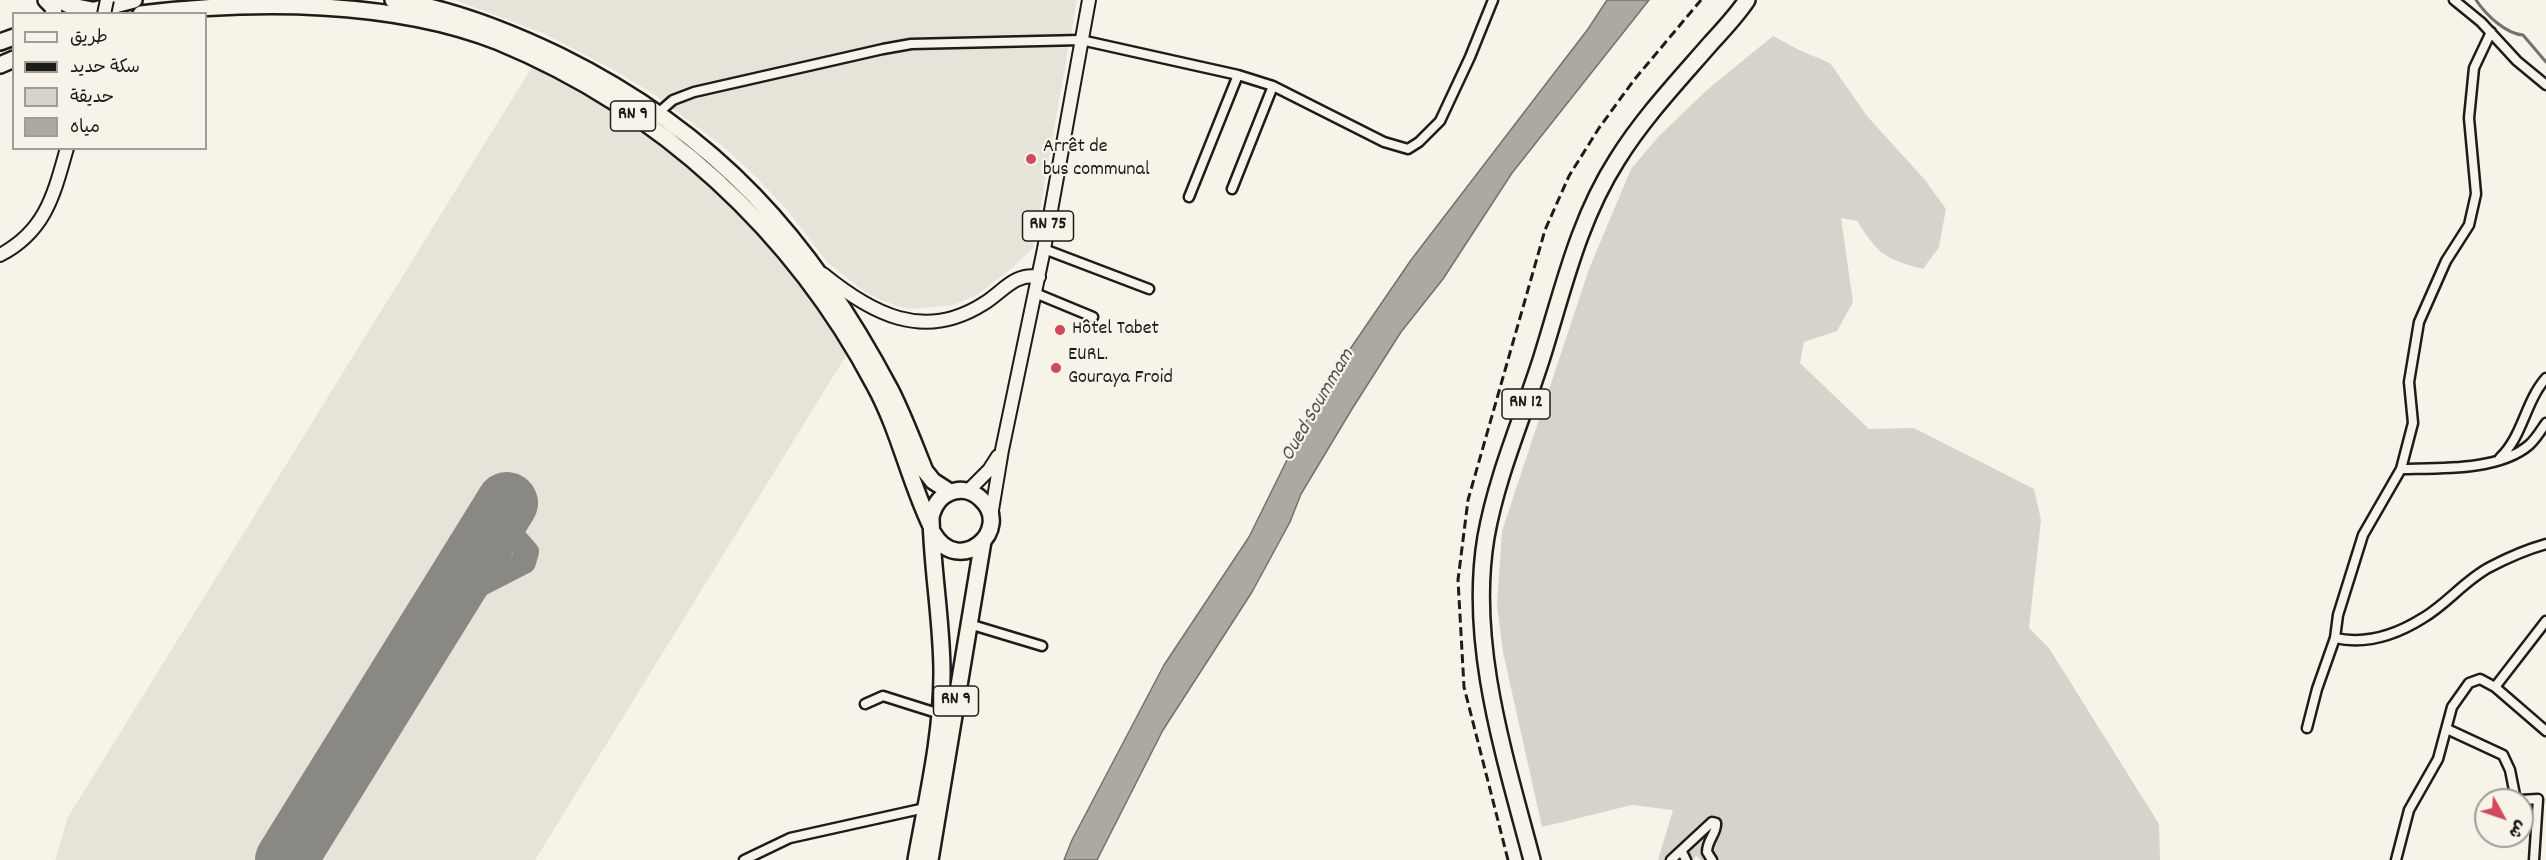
<!DOCTYPE html>
<html>
<head>
<meta charset="utf-8">
<style>
	body { margin:0 }
	#map { position:relative; width:2546px; height:860px; overflow:hidden; background:#f7f3e8; font-family:Dekko,"Playpen Sans Arabic",sans-serif }
	canvas { display:block }
	.legend { position:absolute; left:12px; top:12px; width:195px; height:138px; box-sizing:border-box; background:#f7f3e8; border:2px solid #9f9d96; margin:0; padding:8px 10px; list-style:none; font-size:18px; color:#1c1c1c }
	.legend li { display:flex; align-items:center; gap:12px; height:30px }
	.legend b { width:30px; border:2px solid #9f9d96 }
	.north { position:absolute; left:2474px; top:788px; width:60px; height:60px; box-sizing:border-box; background:#f7f3e8; border:2px solid #9f9d96; border-radius:50%; rotate:130deg; font-size:16px; font-weight:700; line-height:24px; text-align:center; color:#1c1c1c }
	.north::after { content:''; display:block; margin:auto; width:21px; height:27px; background:#d1495b; clip-path:polygon(50% 0,100% 100%,50% 72%,0 100%) }
</style>
</head>
<body>
<div id="map">
<canvas width="2546" height="860"></canvas>
<ul class="legend">
<li><b style="height:8px;background:#f7f3e8"></b>طريق</li>
<li><b style="height:8px;background:#1c1c1c"></b>سكة حديد</li>
<li><b style="height:16px;background:#d7d3cb"></b>حديقة</li>
<li><b style="height:16px;background:#aca9a2"></b>مياه</li>
</ul>
<div class="north">ش</div>
</div>
<script>
const ctx = document.querySelector('canvas').getContext('2d');
ctx.lineJoin = 'round';
function fillPath(path, color) { ctx.fillStyle = color; ctx.fill(path, 'evenodd'); }
function stroke(path, color, width, dash) { ctx.strokeStyle = color; ctx.lineWidth = width; ctx.lineCap = dash ? 'butt' : 'round'; ctx.setLineDash(dash || []); ctx.stroke(path); }
function label(font, color, halo, rows, align = 'center') {
  ctx.font = font + ' Dekko,sans-serif'; ctx.lineWidth = 4.5; ctx.setLineDash([]); ctx.textBaseline = 'middle'; ctx.strokeStyle = halo; ctx.fillStyle = color; for (const [text, x, y, turn = 0] of rows) {
    ctx.save(); ctx.translate(x, y); ctx.rotate((+turn || 0) * Math.PI / 180); ctx.textAlign = isNaN(turn) ? turn : align; if (halo) ctx.strokeText(text, 0, 0); ctx.fillText(text, 0, 0); ctx.restore();
  }
}
fillPath(new Path2D(`
	M455 0H1077L1033 248 1012 268 977 295 953 305 912 309 903 308 881 300 865 292 827 262 788 211 755 176 726 149 655 95 614 70 545 34Z
	M532 67 623 117 653 138 710 185 737 209 785 260 823 313 847 354 535 860H55L68 817Z`), '#e6e3d9');
fillPath(new Path2D(`
	M1773 36 1801 51 1830 63 1867 116 1925 180 1946 209 1939 247 1923 269C1885 259 1879 255 1857 221L1841 218 1853 302 1837 331 1804 342 1800 363 1869 429 1914 428 2034 489 2041 520 2029 628 2049 648 2159 824 2160 860H1701L1696 856 1693 860H1658L1673 810 1632 805 1542 827 1503 652 1497 606 1502 531 1589 269 1631 169 1659 136 1707 90Z`), '#d7d3cb');
const water = new Path2D(`
	M1607 0H1649L1512 173 1443 279 1401 332 1352 409 1301 494 1290 522 1252 592 1163 730 1097 860H1064L1072 840 1164 665 1249 537 1320 393 1411 260 1588 29Z`);
fillPath(water, '#aca9a2');
stroke(water, '#72716c', 1.5);
stroke(new Path2D(`
	M2476 0C2486 15 2506 34 2523 35L2546 62`), '#72716c', 3);
stroke(new Path2D(`
	M446 602 524 562 527 552C517 540 509 531 494 524`), '#8a8882', 24);
stroke(new Path2D(`
	M286 860 507 503`), '#8a8882', 62);
const street = new Path2D(`
	M2454 0 2481 22 2517 61 2546 85
	M658 113 673 100 694 92 883 49 911 44 1081 40 1238 75 1273 86 1384 142 1408 149 1419 142 1440 121 1470 57 1493 0
	M1232 189 1273 86
	M1189 197 1238 75
	M1044 249 1149 289
	M1035 293 1093 317
	M2500 458C2523 436 2525 402 2546 378
	M2401 469C2439 468 2499 471 2529 445 2536 439 2541 430 2546 423
	M969 624 1042 646
	M2335 638C2367 645 2396 635 2423 618 2447 604 2465 580 2490 567 2507 558 2528 549 2546 544
	M2495 687 2546 621
	M865 704 883 696 940 714
	M2307 728 2317 689 2335 638 2338 615 2363 535 2401 469 2413 423 2409 382 2419 322 2446 261 2469 225 2476 194 2469 118 2474 68 2491 32
	M2447 729 2503 755 2510 770 2516 800
	M2520 800 2538 799 2534 860
	M1682 852 1686 860
	M744 860 790 838 925 808
	M1671 860 1712 822 1716 823C1717 833 1707 840 1707 852L1712 860
	M2396 860 2409 810 2438 759 2452 707 2469 683 2480 679 2495 687 2546 731`);
const primary = new Path2D(`
	M0 255C46 231 54 194 67 148
	M823 274C871 313 923 342 983 304 1002 293 1014 272 1039 277
	M968 491 989 470 998 456
	M991 516 1002 450 1044 249 1089 0`);
const highway = new Path2D(`
	M46 0 53 7 54 14
	M59 0 71 6 92 10
	M393 0C450 8 508 31 560 56 716 133 811 239 891 391 904 417 914 444 925 471L933 481 950 492
	M80 14 134 0
	M141 14C253 0 393 0 499 42 661 109 794 232 875 386 899 430 909 480 931 526
	M0 42 14 37
	M0 65 14 59
	M916 860C927 798 942 736 942 673 942 621 932 569 931 517 934 505 941 494 955 491 964 489 974 492 981 499 1014 529 959 578 933 533
	M930 860 983 541
	M1532 860C1505 757 1468 644 1486 537 1497 475 1523 417 1542 357 1563 290 1578 221 1617 160 1643 118 1678 81 1711 43 1724 29 1737 15 1747 0`);
stroke(street, '#1c1c1c', 13);
stroke(primary, '#1c1c1c', 16);
stroke(highway, '#1c1c1c', 20);
stroke(street, '#f7f3e8', 8);
stroke(primary, '#f7f3e8', 12);
stroke(highway, '#f7f3e8', 15);
stroke(new Path2D(`
	M1508 860 1464 687 1458 580 1468 500 1545 230 1569 176 1599 128 1634 80 1701 0`), '#1c1c1c', 3, [9, 4.5]);
const primaryBridge = new Path2D(`
	M104 14 107 0`);
stroke(primaryBridge, '#1c1c1c', 16, []);
stroke(primaryBridge, '#f7f3e8', 12);
for (const [x, y, r, color] of [
	[1031,159,6,"#d1495b"],
	[1060,330,6,"#d1495b"],
	[1056,368,6,"#d1495b"]
]) { const dot = new Path2D(); dot.arc(x, y, r, 0, 2 * Math.PI); ctx.fillStyle = color; ctx.fill(dot); stroke(dot, '#f7f3e8', 2); }
for (const [x, y, w] of [
	[633,116,45],
	[1048,226,51],
	[1526,404,48],
	[956,701,45]
]) { const box = new Path2D(); box.roundRect(x - w / 2, y - 15, w, 30, 4.5); ctx.fillStyle = '#f7f3e8'; ctx.fill(box); stroke(box, '#1c1c1c', 1.5); }
label('bold 18px', '#1c1c1c', null, [
	["RN 9",633,116],
	["RN 75",1048,226],
	["RN 12",1526,404],
	["RN 9",956,701]
]);
label('20px', '#1c1c1c', '#f7f3e8', [
	["Arrêt de",1043,148],
	["bus communal",1043,171],
	["Hôtel Tabet",1072,330],
	["EURL.",1068,356],
	["Gouraya Froid",1068,379]
], 'left');
label('italic 21px', '#565452', '#f7f3e8', [
	["Oued Soummam",1319,406,-60]
]);
</script>
</body>
</html>
